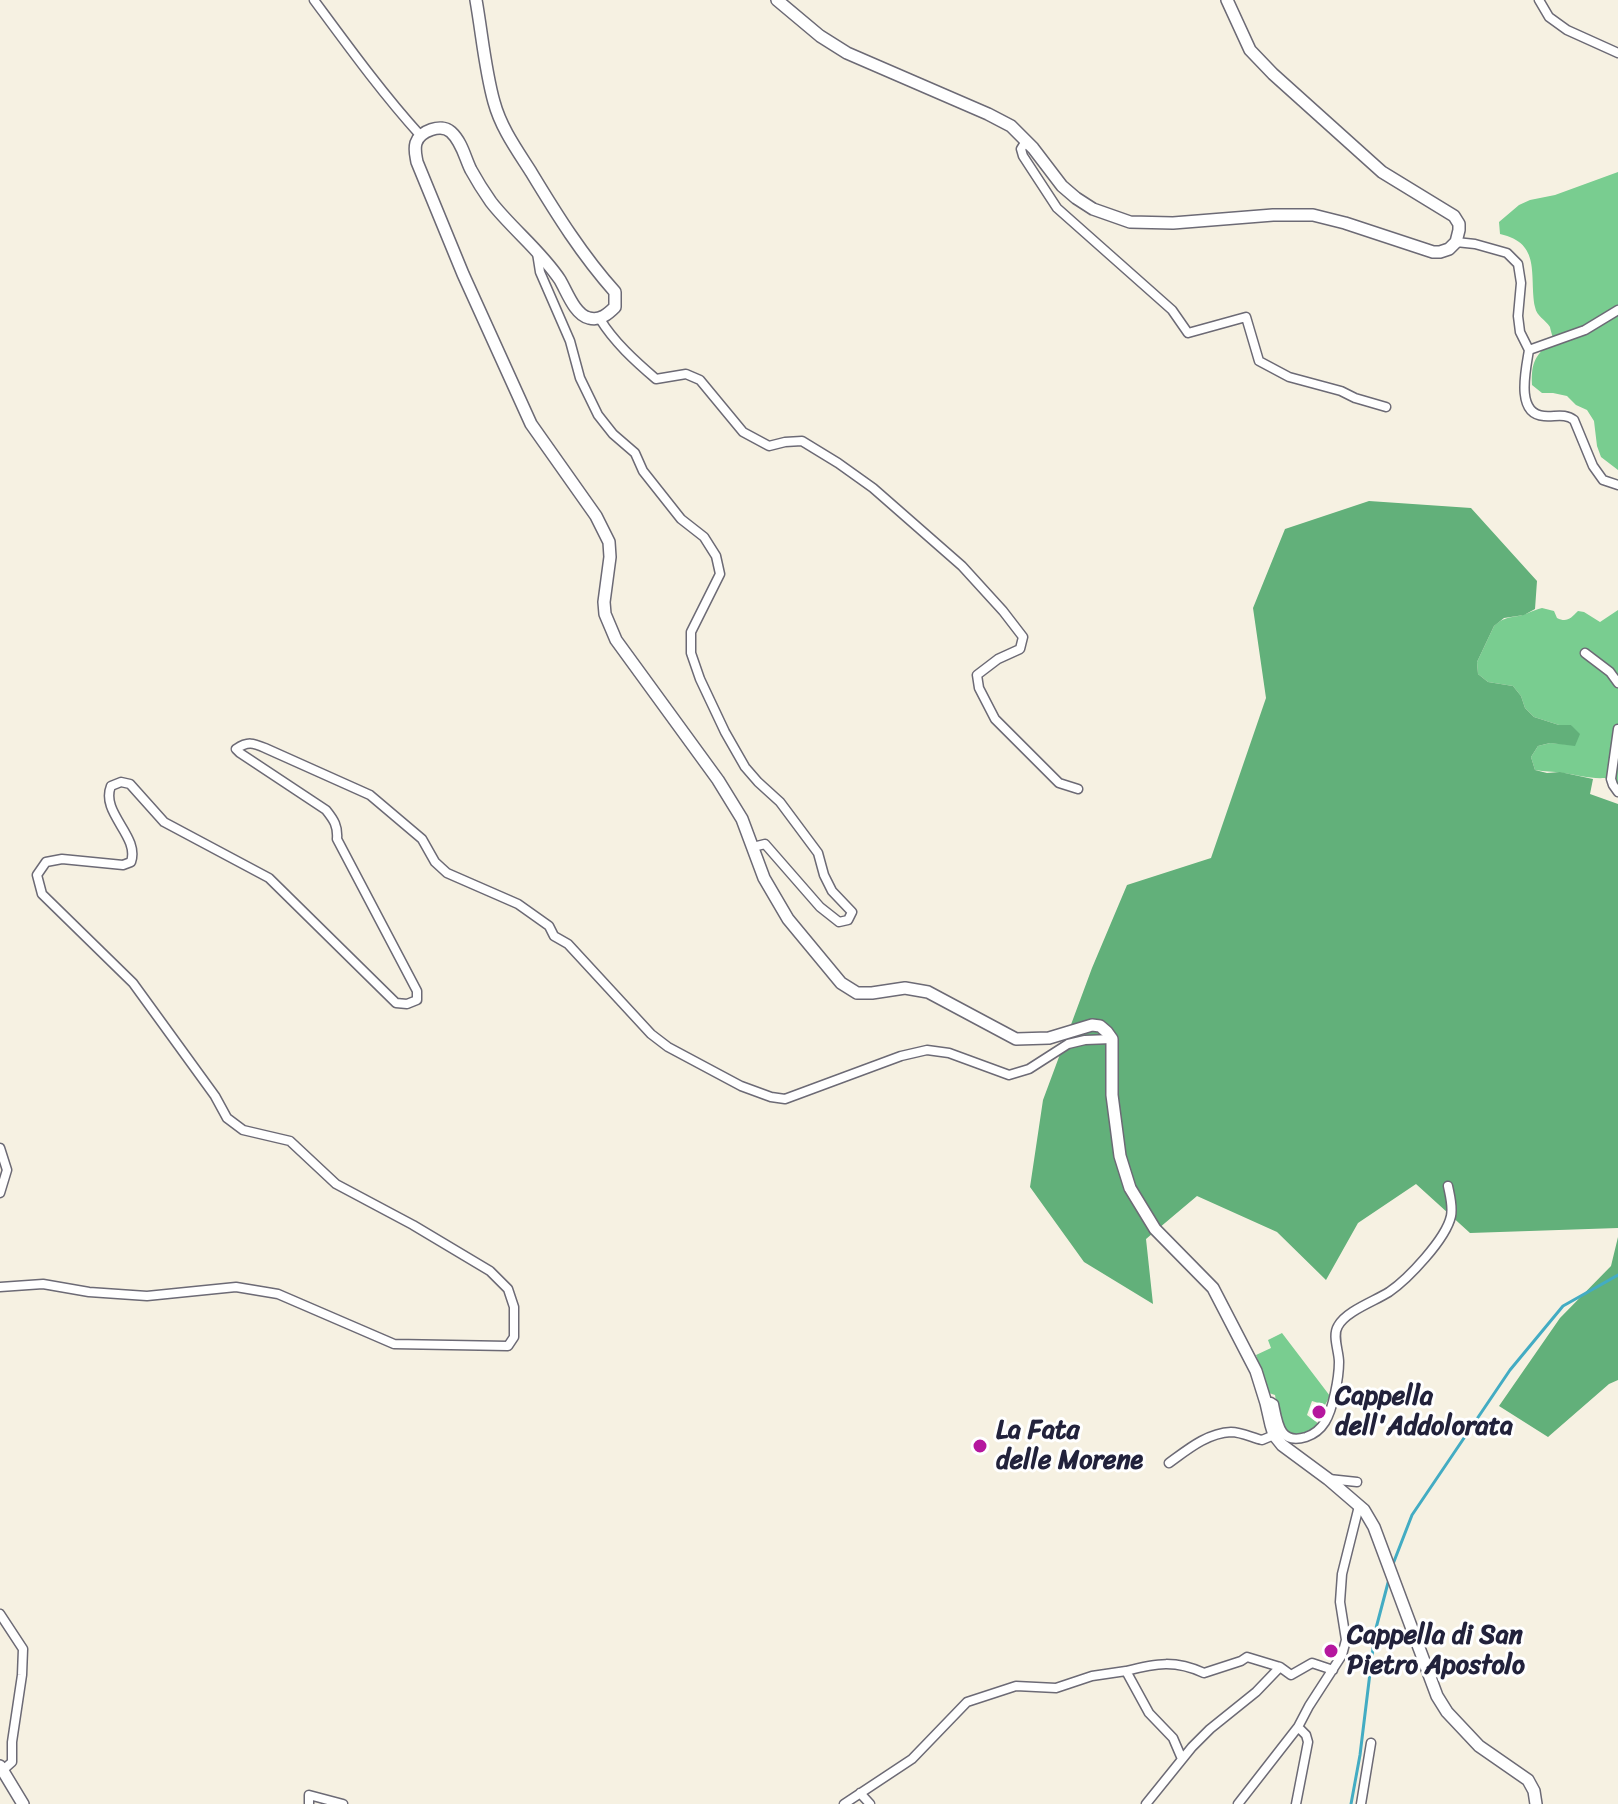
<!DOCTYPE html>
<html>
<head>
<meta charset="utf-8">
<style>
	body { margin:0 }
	canvas { display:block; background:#f6f1e2 }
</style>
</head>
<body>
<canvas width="1618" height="1804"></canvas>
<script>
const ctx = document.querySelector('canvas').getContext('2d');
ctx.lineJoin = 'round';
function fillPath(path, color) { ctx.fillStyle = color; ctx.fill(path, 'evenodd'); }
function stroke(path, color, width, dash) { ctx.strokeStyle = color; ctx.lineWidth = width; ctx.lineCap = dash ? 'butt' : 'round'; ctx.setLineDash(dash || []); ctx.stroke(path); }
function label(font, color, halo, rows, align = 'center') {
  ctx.font = font + ' Sriracha,sans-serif'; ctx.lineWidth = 6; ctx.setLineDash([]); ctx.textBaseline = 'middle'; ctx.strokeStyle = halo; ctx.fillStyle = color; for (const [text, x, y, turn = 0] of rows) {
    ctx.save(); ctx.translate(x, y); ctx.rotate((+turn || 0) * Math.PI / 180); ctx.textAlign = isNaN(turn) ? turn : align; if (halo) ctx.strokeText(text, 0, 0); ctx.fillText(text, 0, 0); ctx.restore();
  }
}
fillPath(new Path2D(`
	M1618 172V470L1601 457 1597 446 1594 421 1587 410 1576 405 1567 396 1553 393H1542L1532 385C1531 360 1536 356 1553 339 1553 338 1550 328 1550 327 1545 319 1537 317 1535 307 1529 276 1542 243 1500 234L1499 222 1519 205 1530 200 1555 195Z
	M1542 608 1554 611 1557 618C1567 623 1571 618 1578 611L1584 612 1600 622 1618 610V788L1605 778C1590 779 1578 775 1563 773 1553 771 1545 772 1535 770L1531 757 1538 746 1550 743 1575 745 1571 725H1559L1534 717 1525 708 1521 696 1513 686 1488 682 1478 674 1477 662 1494 626C1507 614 1514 619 1528 613 1533 611 1537 609 1542 608Z
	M1282 1333 1330 1396 1325 1405 1312 1401 1307 1415 1319 1424C1310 1432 1293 1440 1284 1428 1277 1420 1277 1405 1275 1395L1269 1393 1256 1355 1271 1348 1268 1340Z`), '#79cd90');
fillPath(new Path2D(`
	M1369 501 1471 508 1537 581 1535 609 1524 615 1504 618 1494 626 1477 662 1478 674 1488 682 1513 686 1521 696 1525 708 1534 717 1559 725H1571L1580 734 1575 746 1550 743 1538 746 1531 757 1535 770 1547 773 1560 772 1593 779 1590 794 1618 804V1228L1470 1233 1416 1184 1358 1223 1326 1280 1277 1232 1197 1196 1146 1239 1153 1304 1084 1262 1030 1187 1043 1100 1092 968 1127 885 1211 858 1266 698 1253 608 1285 529Z
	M1618 1237V1380L1609 1384 1548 1437 1499 1406 1560 1318 1611 1266Z`), '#62b07a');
stroke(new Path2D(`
	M1393 1564 1412 1515 1510 1370 1563 1306 1618 1275
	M1351 1804 1360 1755 1375 1632 1389 1579`), '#43acc3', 3);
const street = new Path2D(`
	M314 0C348 46 382 93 420 135
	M1539 0 1549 17 1567 30 1618 53
	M1026 141 1021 149 1023 156 1057 208 1172 310 1188 333 1246 317 1259 361 1289 377 1341 391 1355 398 1386 407
	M1456 242 1475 244 1507 253 1518 264 1521 283 1518 316 1520 332 1529 350 1585 330 1618 310
	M537 253 540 272 570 341 580 378 598 415 613 434 635 453 643 471 681 519 704 537 716 556 720 574 691 632V653L700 679 725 732 745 767 758 782 780 802 818 853 824 875 832 891 852 912 848 920 839 922 820 907 765 844 753 847
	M600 319C614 342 635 361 656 379L686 374 700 380 743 432 769 446 785 442 802 441 838 463 873 488 962 566 1003 611 1023 637 1020 649 998 659 977 675 979 688 995 719 1059 783 1078 789
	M1529 350C1526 369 1515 414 1544 416 1555 417 1565 413 1574 420L1593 466 1603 480 1618 485
	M1585 653 1610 672 1618 683
	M1618 729 1611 779 1613 785 1618 792
	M0 1148 7 1170 0 1193
	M0 1287 43 1284 89 1292 147 1296 236 1287 278 1294 394 1344 508 1346 514 1337V1307L508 1289 490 1271 413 1225 336 1184 290 1141 243 1130 227 1118 215 1096 133 983 42 894 37 875 46 862 62 859 123 865 131 862C140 836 100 813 111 786L121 782 130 784 164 822 269 878 396 1003 407 1004 417 1000V991L337 839C338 826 334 820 326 810L240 753 236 749C248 741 253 743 265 748L370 795 422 839 435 862 447 873 518 904 549 926 554 936 568 944 651 1034 668 1047 741 1086 771 1097 785 1099 901 1056 927 1050 949 1053 1009 1075 1029 1069 1068 1044 1085 1040 1112 1039
	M1266 1403 1271 1402 1274 1404C1278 1424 1280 1445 1306 1437 1315 1434 1320 1430 1325 1422 1333 1409 1339 1378 1339 1362 1339 1351 1332 1336 1338 1326 1346 1311 1375 1301 1389 1292 1408 1279 1446 1239 1451 1216 1453 1206 1450 1196 1448 1186
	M1169 1463C1187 1450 1207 1433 1231 1432 1241 1432 1253 1438 1262 1440L1274 1435
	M1329 1479 1357 1482
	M0 1614 23 1649 22 1675 12 1742V1762L3 1770
	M1280 1667 1291 1675 1312 1663 1333 1670
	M860 1793 870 1804
	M309 1804V1795L343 1804
	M844 1804 912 1759 967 1702 1016 1686 1056 1688 1092 1676 1126 1671
	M1146 1804 1192 1747 1210 1729 1256 1692 1280 1667 1247 1657 1241 1661 1204 1673C1175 1660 1157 1663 1126 1671L1149 1713 1173 1738 1182 1759
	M1238 1804 1298 1727
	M1296 1804 1308 1742 1306 1735 1298 1727 1309 1706 1342 1655 1346 1640 1340 1602 1342 1574 1359 1506
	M1361 1804 1371 1743`);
const secondary = new Path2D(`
	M476 0C482 34 485 70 494 102 501 128 517 150 531 172 557 215 582 255 615 292V307C608 314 600 321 589 318 575 315 567 292 560 280 541 251 512 229 491 202 484 192 477 181 471 170 465 158 462 142 451 132 441 123 420 131 416 143 414 150 416 156 417 162L463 274 531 424 596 516 609 542 610 557 604 602 605 614 616 640 718 780 742 819 764 878 788 919 841 983 857 993H872L905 988 928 992 1016 1039 1049 1038 1092 1025 1100 1026 1107 1032 1112 1039V1095L1120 1156 1130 1188 1155 1229 1213 1288 1256 1371 1266 1403 1271 1425 1274 1435 1282 1445 1328 1479 1364 1510 1374 1527 1437 1696 1447 1712 1479 1746 1528 1780 1534 1791 1536 1804
	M777 0 820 36 847 53 988 114 1011 126 1033 148 1062 186 1076 198 1093 209 1130 222 1173 223 1273 215H1313L1345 223 1433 252H1440L1449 249 1456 242 1459 230V224L1454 216 1382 172 1273 74 1250 50 1227 0
	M0 1766 23 1804`);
stroke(street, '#6c6a75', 11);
stroke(secondary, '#6c6a75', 14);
stroke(street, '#fff', 8);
stroke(secondary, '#fff', 11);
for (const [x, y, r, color] of [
	[1319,1412,8,"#b5179e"],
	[980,1446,8,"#b5179e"],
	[1331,1651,8,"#b5179e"]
]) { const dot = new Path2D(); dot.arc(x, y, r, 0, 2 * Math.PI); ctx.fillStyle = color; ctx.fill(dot); stroke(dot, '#fff', 3); }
label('bold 26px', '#22223b', '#fff', [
	["Cappella",1335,1397],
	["dell'Addolorata",1335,1427],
	["La Fata",996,1431],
	["delle Morene",996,1461],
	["Cappella di San",1347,1636],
	["Pietro Apostolo",1347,1666]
], 'left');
</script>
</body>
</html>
